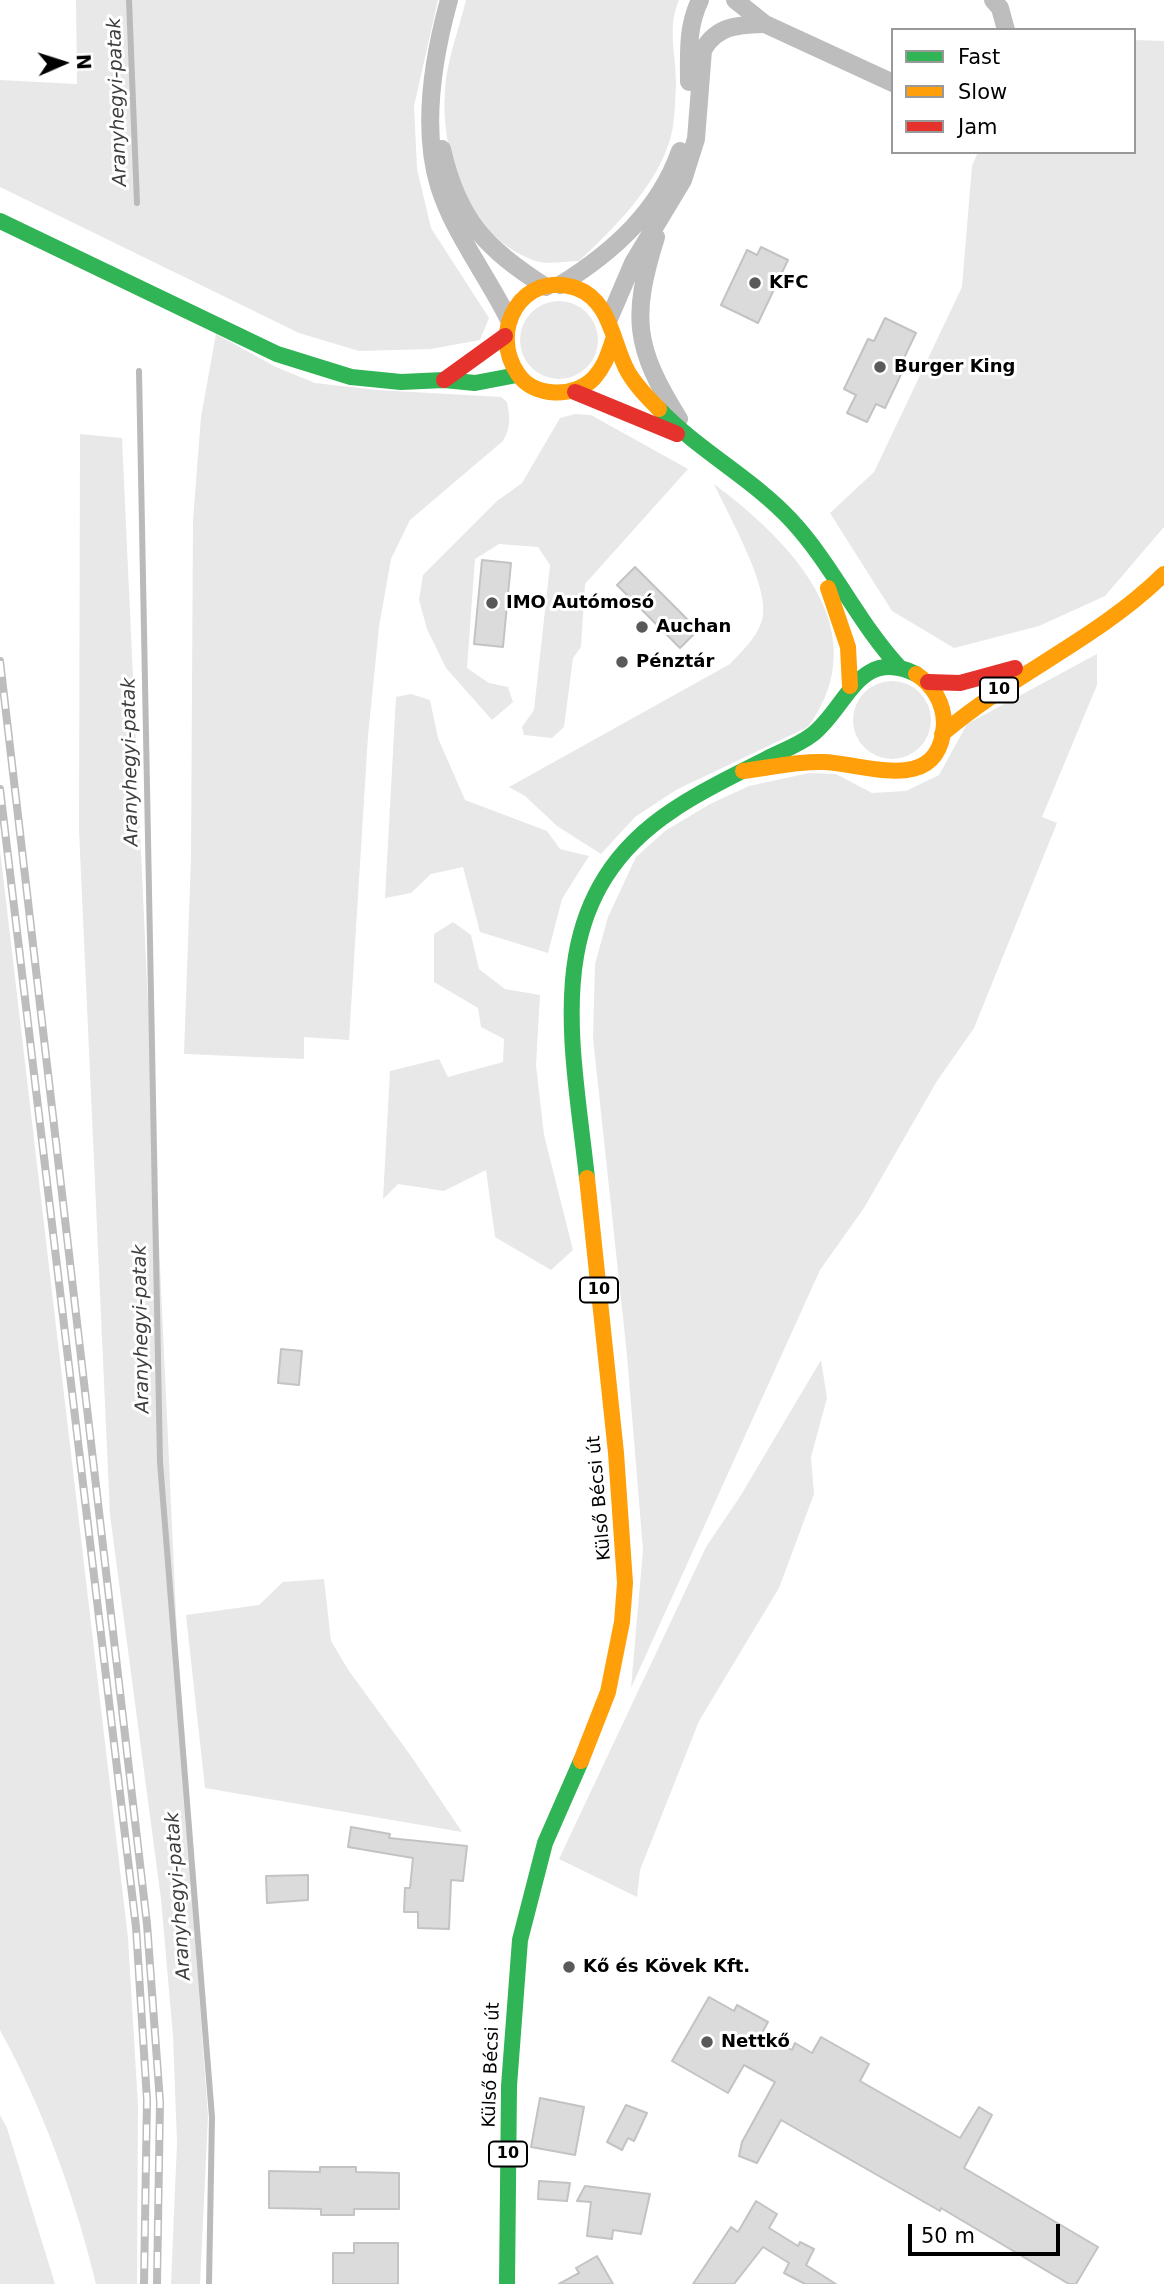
<!DOCTYPE html>
<html>
<head>
<meta charset="utf-8">
<style>
	body { margin:0 }
	#map { position:relative; width:1164px; height:2284px; overflow:hidden; background:#fff; font-family:"DejaVu Sans",sans-serif }
	canvas { display:block }
	.legend { position:absolute; left:891px; top:28px; width:245px; height:126px; box-sizing:border-box; background:#fff; border:2px solid #999; margin:0; padding:9px 12px; list-style:none; font-size:21px; color:#000 }
	.legend li { display:flex; align-items:center; gap:14px; height:35px }
	.legend b { width:35px; border:2px solid #999 }
	.north { position:absolute; left:28px; top:28px; width:70px; height:70px; -webkit-text-stroke:5px #fff; paint-order:stroke; rotate:87deg; font-size:19px; font-weight:700; line-height:28px; text-align:center; color:#000 }
	.north::after { content:''; display:block; margin:auto; width:24px; height:32px; background:#000; clip-path:polygon(50% 0,100% 100%,50% 72%,0 100%) }
	.scale { position:absolute; left:908px; top:2224px; width:152px; height:32px; box-sizing:border-box; border:4px solid #000; border-top:0; padding-left:9px; font-size:21px; line-height:24px; white-space:nowrap; color:#000; -webkit-text-stroke:5px #fff; paint-order:stroke }
</style>
</head>
<body>
<div id="map">
<canvas width="1164" height="2284"></canvas>
<ul class="legend">
<li><b style="height:9px;background:#30b455"></b>Fast</li>
<li><b style="height:9px;background:#ff9f0a"></b>Slow</li>
<li><b style="height:9px;background:#e5322d"></b>Jam</li>
</ul>
<div class="north">N</div>
<div class="scale">50 m</div>
</div>
<script>
const ctx = document.querySelector('canvas').getContext('2d');
ctx.lineJoin = 'round';
function fillPath(path, color) { ctx.fillStyle = color; ctx.fill(path, 'evenodd'); }
function stroke(path, color, width, dash) { ctx.strokeStyle = color; ctx.lineWidth = width; ctx.lineCap = dash ? 'butt' : 'round'; ctx.setLineDash(dash || []); ctx.stroke(path); }
function label(font, color, halo, rows, align = 'center') {
  ctx.font = font + ' "DejaVu Sans",sans-serif'; ctx.lineWidth = 6; ctx.setLineDash([]); ctx.textBaseline = 'middle'; ctx.strokeStyle = halo; ctx.fillStyle = color; for (const [text, x, y, turn = 0] of rows) {
    ctx.save(); ctx.translate(x, y); ctx.rotate((+turn || 0) * Math.PI / 180); ctx.textAlign = isNaN(turn) ? turn : align; if (halo) ctx.strokeText(text, 0, 0); ctx.fillText(text, 0, 0); ctx.restore();
  }
}
fillPath(new Path2D(`
	M76 0H438L414 106 417 169 431 228 489 318 480 340 431 349 359 351 299 333 0 187V80L77 84Z
	M466 0H679C667 27 676 55 676 84 675 101 675 127 669 143 653 190 614 228 579 261 566 261 548 265 536 261 468 238 440 155 445 89 447 60 459 29 466 0Z
	M1134 40 1164 41V527L1105 596 1039 626 954 648 892 611 830 513 874 472 962 287 972 166 978 152H1134Z
	M520 340a39 39 0 1 1 78 0a39 39 0 1 1-78 0Z
	M216 334 276 367 315 383 377 390 501 397 507 402C510 418 511 427 503 441L410 520 391 559 379 627 368 736 349 1040 304 1037V1059L184 1054 191 858 193 520 201 417Z
	M575 414 591 415 688 469 585 584 581 647 573 658 564 727 552 738 524 735 522 727 534 710 550 565 538 547 499 544 475 559 467 668 489 683 508 687 513 702 492 720 446 668 427 629 419 600 423 575 497 501 522 483 560 418Z
	M80 434 122 438 184 1788 208 2116 200 2284H171L177 2143 173 2036 161 1899 110 1515 79 830Z
	M714 484C790 541 879 630 808 727L676 790 635 817 601 854 557 826 525 796 509 787 730 664C743 650 760 635 763 615 768 584 728 514 714 484Z
	M1097 654V685L1042 817 1057 823 974 1028 937 1081 864 1208 820 1270 631 1688 643 1550 627 1355 593 1038 595 964 608 917 636 857 665 831 710 804 749 786 809 773 836 774 872 793 906 791 939 775 967 724Z
	M853 720a39 39 0 1 1 78 0a39 39 0 1 1-78 0Z
	M411 694 430 700 438 738 465 800 547 831 560 849 589 856 562 899 548 953 480 932 463 867 431 874 411 893 385 898 396 697Z
	M0 850 128 1938 138 2106 137 2284H96C75 2197 43 2108 0 2030Z
	M453 922 471 935 479 969 505 989 540 995 536 1065 544 1135 573 1250 551 1270 495 1237 486 1170 444 1191 398 1184 383 1199 390 1071 439 1059 448 1077 503 1062 504 1039 481 1027 478 1008 434 982V934Z
	M821 1360 827 1398 811 1457 814 1494 779 1588 699 1721 640 1870 637 1897 559 1859 706 1547 741 1495Z
	M324 1579 331 1641 349 1671 411 1756 462 1832 205 1788 186 1615 259 1605 283 1582Z
	M0 2115 7 2128 55 2284H0Z`), '#e8e8e8');
stroke(new Path2D(`
	M129 0 137 203
	M139 371 160 1462 212 2117 209 2284`), '#bababa', 6);
const building = new Path2D(`
	M761 247 788 260 758 323 721 305 747 250 757 255Z
	M885 318 916 333 903 360 907 362 885 408 876 404 867 422 847 413 856 395 844 389 868 339 874 341Z
	M482 560 511 563 503 647 474 644Z
	M635 567 698 630 680 648 617 585Z
	M281 1349 302 1351 299 1385 278 1383Z
	M351 1827 390 1834 389 1838 467 1846 463 1881 451 1880 449 1929 418 1928V1912H404L405 1888H410L413 1858 348 1847Z
	M308 1875V1900L267 1903 266 1876Z
	M709 1997 734 2011 737 2005 768 2022 762 2033 792 2050 795 2043 812 2053 821 2037 869 2064 860 2081 960 2138 979 2107 992 2115 964 2168 1098 2247 1076 2284H1069L941 2208 940 2211 781 2120 757 2163 739 2156 742 2142 775 2082 744 2065 728 2093 672 2061Z
	M540 2098 584 2107 575 2155 531 2147Z
	M626 2105 647 2113 634 2141 628 2138 622 2150 607 2142Z
	M320 2167H356V2172L399 2173V2209H354V2215H321V2209L269 2208V2171L320 2172Z
	M539 2181 570 2183 567 2201 538 2199Z
	M585 2186 650 2194 641 2234 613 2230 612 2239 587 2236 591 2202 577 2201Z
	M756 2201 777 2214 769 2228 798 2246 800 2242 814 2249 806 2265 836 2284H805L784 2273 789 2263 763 2247 734 2284H693L731 2227 738 2232Z
	M354 2243H398V2284H333V2253H354Z
	M597 2256 613 2284H559L579 2273 576 2268Z`);
fillPath(building, '#dbdbdb');
stroke(building, '#c3c3c3', 2);
stroke(new Path2D(`
	M449 0C433 58 421 127 439 186 454 234 487 275 509 320
	M735 0 765 24 893 83
	M993 0 1000 8 1006 30
	M689 82C689 52 687 27 700 0
	M442 149C458 220 486 249 546 287
	M656 237C631 317 634 347 679 419
	M560 285C613 252 659 211 680 151
	M609 319 633 263 683 180 696 139 703 50C717 25 739 25 765 24`), '#bdbdbd', 18);
stroke(new Path2D(`
	M0 221 277 354 351 377 401 382 444 380 475 383 517 375
	M659 409C699 451 752 478 791 520 833 565 858 623 900 668
	M587 1178C572 1039 537 900 673 810 702 790 735 775 766 759 782 751 799 745 813 734 847 707 859 646 916 674
	M507 2284 509 2086 520 1940 545 1843 581 1761`), '#30b455', 16);
stroke(new Path2D(`
	M613 340C608 354 605 366 594 378 575 398 534 398 518 374 488 331 522 270 576 288 612 301 612 344 628 372 636 386 648 398 659 409
	M828 588 848 647 850 686
	M942 734C1012 674 1098 639 1164 574
	M743 771C769 768 796 761 823 762 865 763 940 797 944 724 944 703 933 685 916 674
	M581 1761 608 1692 622 1622 625 1583 616 1453 587 1178`), '#ff9f0a', 16);
stroke(new Path2D(`
	M444 380 505 336
	M575 392 677 434
	M928 682 960 683 1015 668`), '#e5322d', 16);
const rail = new Path2D(`
	M0 661 147 1924 160 2102 157 2284
	M0 789 136 1927 147 2100 144 2284`);
stroke(rail, '#bdbdbd', 8);
stroke(rail, '#fff', 5, [16]);
for (const [x, y, r, color] of [
	[755,283,7,"#595959"],
	[880,367,7,"#595959"],
	[492,603,7,"#595959"],
	[642,627,7,"#595959"],
	[622,662,7,"#595959"],
	[569,1967,7,"#595959"],
	[707,2042,7,"#595959"]
]) { const dot = new Path2D(); dot.arc(x, y, r, 0, 2 * Math.PI); ctx.fillStyle = color; ctx.fill(dot); stroke(dot, '#fff', 2.5); }
for (const [x, y, w] of [
	[999,690,38],
	[599,1290,38],
	[508,2154,38]
]) { const box = new Path2D(); box.roundRect(x - w / 2, y - 12.5, w, 25, 5); ctx.fillStyle = '#fff'; ctx.fill(box); stroke(box, '#000', 2); }
label('bold 16px', '#000', null, [
	["10",999,690],
	["10",599,1290],
	["10",508,2154]
]);
label('bold 18px', '#000', '#fff', [
	["KFC",769,283],
	["Burger King",894,367],
	["IMO Autómosó",506,603],
	["Auchan",656,627],
	["Pénztár",636,662],
	["Kő és Kövek Kft.",583,1967],
	["Nettkő",721,2042]
], 'left');
label('18px', '#000', '#fff', [
	["Külső Bécsi út",600,1498,-95],
	["Külső Bécsi út",492,2065,-88]
]);
label('italic 19px', '#3d3d3d', '#fff', [
	["Aranyhegyi-patak",118,102,-92],
	["Aranyhegyi-patak",131,762,-91],
	["Aranyhegyi-patak",142,1329,-91],
	["Aranyhegyi-patak",179,1896,-94]
]);
</script>
</body>
</html>
